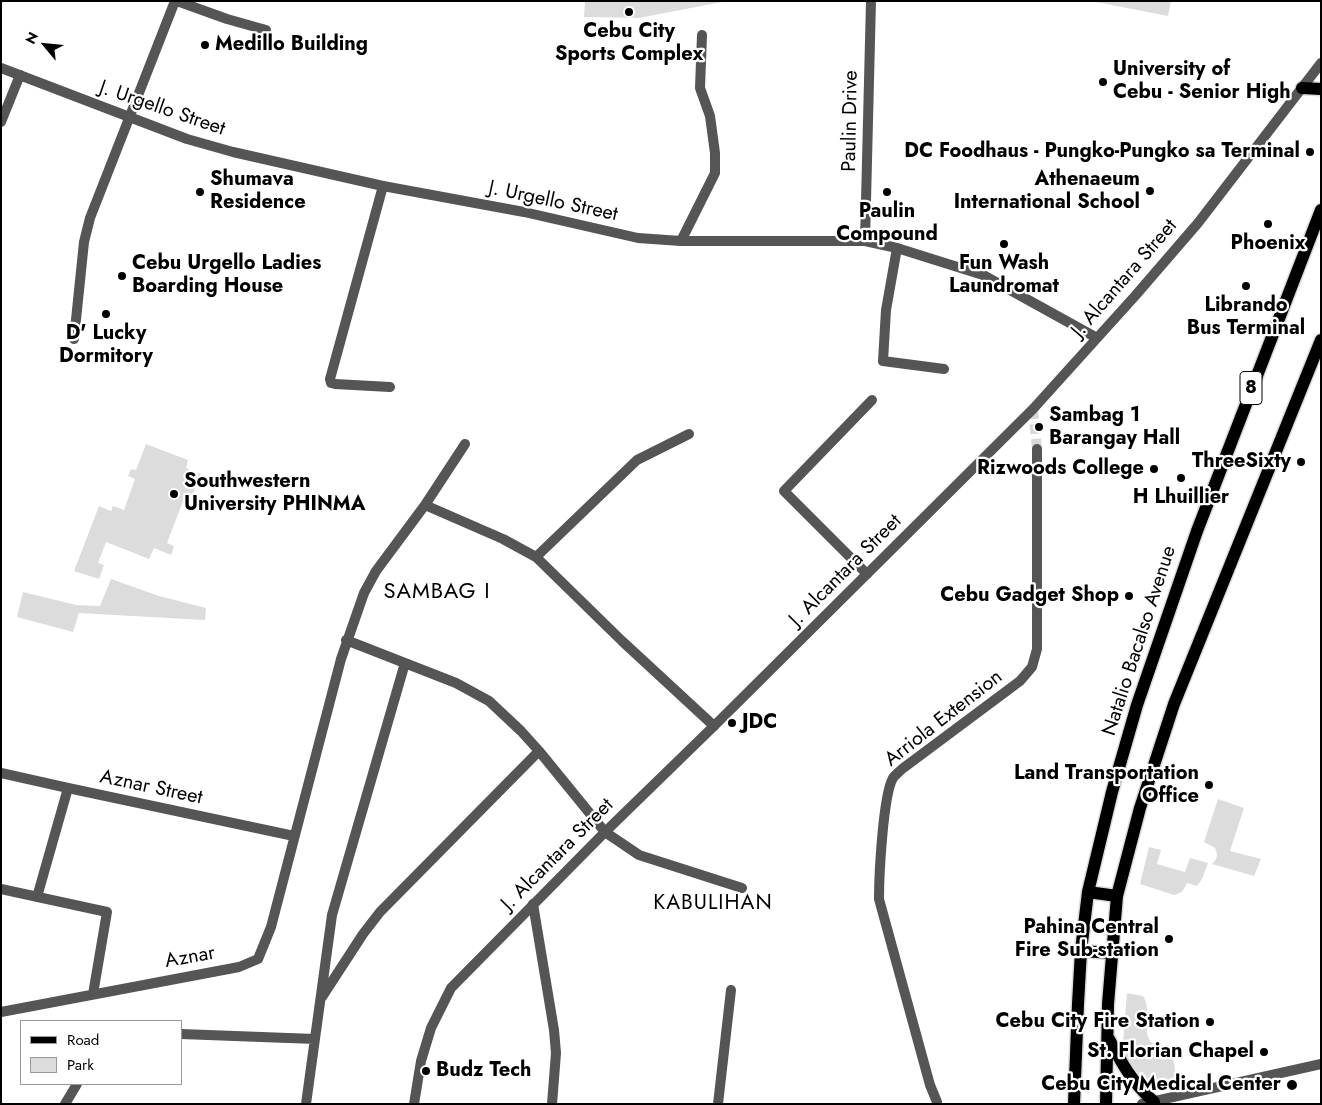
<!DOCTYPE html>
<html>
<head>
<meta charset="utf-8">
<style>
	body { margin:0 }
	#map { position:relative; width:1322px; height:1105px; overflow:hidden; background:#fff; font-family:Jost,sans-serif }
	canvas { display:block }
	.frame { position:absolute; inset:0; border:2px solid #000; pointer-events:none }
	.legend { position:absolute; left:20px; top:1020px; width:162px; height:65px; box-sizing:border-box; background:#fff; border:1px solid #999; margin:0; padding:6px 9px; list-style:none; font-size:15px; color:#000 }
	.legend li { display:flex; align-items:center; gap:10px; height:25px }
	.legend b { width:25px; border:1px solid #999 }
	.north { position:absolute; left:20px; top:20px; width:50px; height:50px; -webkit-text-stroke:4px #fff; paint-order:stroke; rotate:298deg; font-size:14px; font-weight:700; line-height:20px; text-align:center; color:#000 }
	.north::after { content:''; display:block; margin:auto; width:18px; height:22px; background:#000; clip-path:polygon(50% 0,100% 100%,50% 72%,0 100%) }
</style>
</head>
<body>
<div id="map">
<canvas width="1322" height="1105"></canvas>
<div class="frame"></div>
<ul class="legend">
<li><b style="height:6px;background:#000"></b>Road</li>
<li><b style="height:14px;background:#dcdcdc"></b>Park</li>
</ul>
<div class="north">N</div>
</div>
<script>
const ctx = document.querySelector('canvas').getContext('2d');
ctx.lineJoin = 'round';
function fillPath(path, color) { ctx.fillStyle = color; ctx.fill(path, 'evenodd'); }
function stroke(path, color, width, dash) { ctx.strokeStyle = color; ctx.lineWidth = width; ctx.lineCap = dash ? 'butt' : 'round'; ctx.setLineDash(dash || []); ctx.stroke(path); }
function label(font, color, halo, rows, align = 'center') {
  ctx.font = font + ' Jost,sans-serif'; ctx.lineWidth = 4.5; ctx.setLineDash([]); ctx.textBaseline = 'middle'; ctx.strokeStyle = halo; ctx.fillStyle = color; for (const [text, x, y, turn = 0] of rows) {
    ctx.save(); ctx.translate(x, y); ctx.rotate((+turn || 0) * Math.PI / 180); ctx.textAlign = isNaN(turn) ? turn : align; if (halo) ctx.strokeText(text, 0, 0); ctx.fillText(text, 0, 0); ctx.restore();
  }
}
fillPath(new Path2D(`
	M585 1H727L639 18 584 17Z
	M1091 1H1171L1168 16Z
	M146 444 188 460 186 468 201 474 191 498 185 496 167 543 174 546 171 555 154 548 149 559 106 542 98 563 104 565 99 579 74 571 99 506 111 511 113 506 124 510 135 479 128 476 131 469 136 470Z
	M111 579 159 596 206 608 205 620 79 613 73 632 17 617 23 592 76 605 100 606Z
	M1218 799 1244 808 1230 851 1261 859 1254 876 1212 864C1218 858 1218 855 1215 848L1204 842Z
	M1149 847 1161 850 1157 864 1185 872 1190 858 1208 863 1202 879 1197 886 1187 883 1182 892 1174 895 1140 884Z
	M1127 993 1143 996C1151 1009 1144 1023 1148 1037 1151 1046 1158 1043 1164 1046 1174 1050 1175 1069 1176 1078L1149 1085 1122 1055Z`), '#dcdcdc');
stroke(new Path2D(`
	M1033 409 1037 449`), '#d9d9d9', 10, [10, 5]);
const primary = new Path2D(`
	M1302 88 1321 89
	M1088 892 1117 896
	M1081 951 1112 953
	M1109 1039C1122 1064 1132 1082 1154 1102
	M1074 1104 1078 1004 1081 951 1088 892 1112 792 1137 705 1197 531 1321 210
	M1106 1104 1108 1004 1117 896 1140 808 1174 704 1321 340`);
stroke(primary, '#dbdbdb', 15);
stroke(new Path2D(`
	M177 1 227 19 266 30
	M1 122 20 75
	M383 186 330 379 331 383 335 384 390 387
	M681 241 715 173V153L710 116 700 88 702 35
	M865 241 871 1
	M897 248 886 310 883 361 944 369
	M74 339 84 242 90 218 175 1
	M425 505 503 539 536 557 622 641 714 726
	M536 557 637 460 689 434
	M867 574 784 491 872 400
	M346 640 456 683 489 701 521 731 539 751 605 832 639 855 742 888
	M1 773 68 788 294 836
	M1 889 107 912 93 994
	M37 897 68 788
	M533 904 554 1030 556 1053 552 1104
	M322 997 363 934 380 912 539 751
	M1 1012 239 967 258 959 271 927 341 659 364 593 376 571 425 505 465 444
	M181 1034 315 1039
	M937 1102 930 1085 879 899C879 876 883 795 893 778 895 775 899 772 902 769L1020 681 1032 667 1037 649V449
	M65 1104 77 1084
	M306 1104 332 915 405 663
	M718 1104 731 990`), '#555', 10);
stroke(new Path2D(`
	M1 68 187 139 233 152 383 186 524 212 638 238 681 241H865L897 248 983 275 1097 338
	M414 1104 421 1061 431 1028 451 988 605 832 714 726 1033 409 1135 296 1198 223 1321 63
	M1142 1104 1321 1064`), '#555', 10);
stroke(primary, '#000', 12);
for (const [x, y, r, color] of [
	[629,12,5,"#000"],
	[205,45,5,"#000"],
	[1103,82,5,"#000"],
	[1310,152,5,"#000"],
	[1150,191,5,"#000"],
	[200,192,5,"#000"],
	[887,192,5,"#000"],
	[1268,224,5,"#000"],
	[1004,244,5,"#000"],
	[122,276,5,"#000"],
	[1246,286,5,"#000"],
	[106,314,5,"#000"],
	[1039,427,5,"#000"],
	[1301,462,5,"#000"],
	[1154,469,5,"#000"],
	[1181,478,5,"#000"],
	[174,494,5,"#000"],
	[1129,596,5,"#000"],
	[732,723,5,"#000"],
	[1209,785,5,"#000"],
	[1169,939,5,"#000"],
	[1210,1022,5,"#000"],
	[1264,1052,5,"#000"],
	[426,1071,5,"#000"],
	[1292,1085,6,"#000"]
]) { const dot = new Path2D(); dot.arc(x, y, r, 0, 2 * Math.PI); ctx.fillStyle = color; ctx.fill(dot); stroke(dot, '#fff', 2); }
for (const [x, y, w] of [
	[1251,388,22]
]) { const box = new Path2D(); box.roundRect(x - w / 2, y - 16.5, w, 33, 4); ctx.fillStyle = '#fff'; ctx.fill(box); stroke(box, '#000', 1); }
label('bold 19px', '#000', null, [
	["8",1251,388]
]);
label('bold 20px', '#000', '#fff', [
	["Cebu City",629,32,"center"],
	["Sports Complex",629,55,"center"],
	["Medillo Building",215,45,"left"],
	["University of",1113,70,"left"],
	["Cebu - Senior High",1113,93,"left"],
	["DC Foodhaus - Pungko-Pungko sa Terminal",1300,152],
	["Shumava",210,180,"left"],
	["Residence",210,203,"left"],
	["Athenaeum",1140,180],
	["International School",1140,203],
	["Paulin",887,212,"center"],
	["Compound",887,235,"center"],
	["Phoenix",1268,244,"center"],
	["Cebu Urgello Ladies",132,264,"left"],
	["Boarding House",132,287,"left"],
	["Fun Wash",1004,264,"center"],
	["Laundromat",1004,287,"center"],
	["Librando",1246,306,"center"],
	["Bus Terminal",1246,329,"center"],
	["D' Lucky",106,334,"center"],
	["Dormitory",106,357,"center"],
	["Sambag 1",1049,416,"left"],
	["Barangay Hall",1049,439,"left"],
	["ThreeSixty",1291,462],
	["Rizwoods College",1144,469],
	["Southwestern",184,482,"left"],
	["University PHINMA",184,505,"left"],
	["H Lhuillier",1181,498,"center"],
	["Cebu Gadget Shop",1119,596],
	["JDC",742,723,"left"],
	["Land Transportation",1199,774],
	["Office",1199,797],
	["Pahina Central",1159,928],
	["Fire Sub-station",1159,951],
	["Cebu City Fire Station",1200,1022],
	["St. Florian Chapel",1254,1052],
	["Budz Tech",436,1071,"left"],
	["Cebu City Medical Center",1281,1085]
], 'right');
label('20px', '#000', '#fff', [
	["J. Urgello Street",162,109,19],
	["Paulin Drive",851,121,-89],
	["J. Urgello Street",553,202,12],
	["J. Alcantara Street",1125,279,-49],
	["J. Alcantara Street",846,571,-45],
	["Natalio Bacalso Avenue",1140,641,-72],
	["Arriola Extension",944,719,-38],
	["Aznar Street",151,788,12],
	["J. Alcantara Street",558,855,-45],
	["Aznar",190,958,-10]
]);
ctx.letterSpacing = '1px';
label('21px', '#000', '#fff', [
	["KABULIHAN",713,904]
]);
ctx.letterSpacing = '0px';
ctx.letterSpacing = '1px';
label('22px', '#000', '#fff', [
	["SAMBAG I",437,593]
]);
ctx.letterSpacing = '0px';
</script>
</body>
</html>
